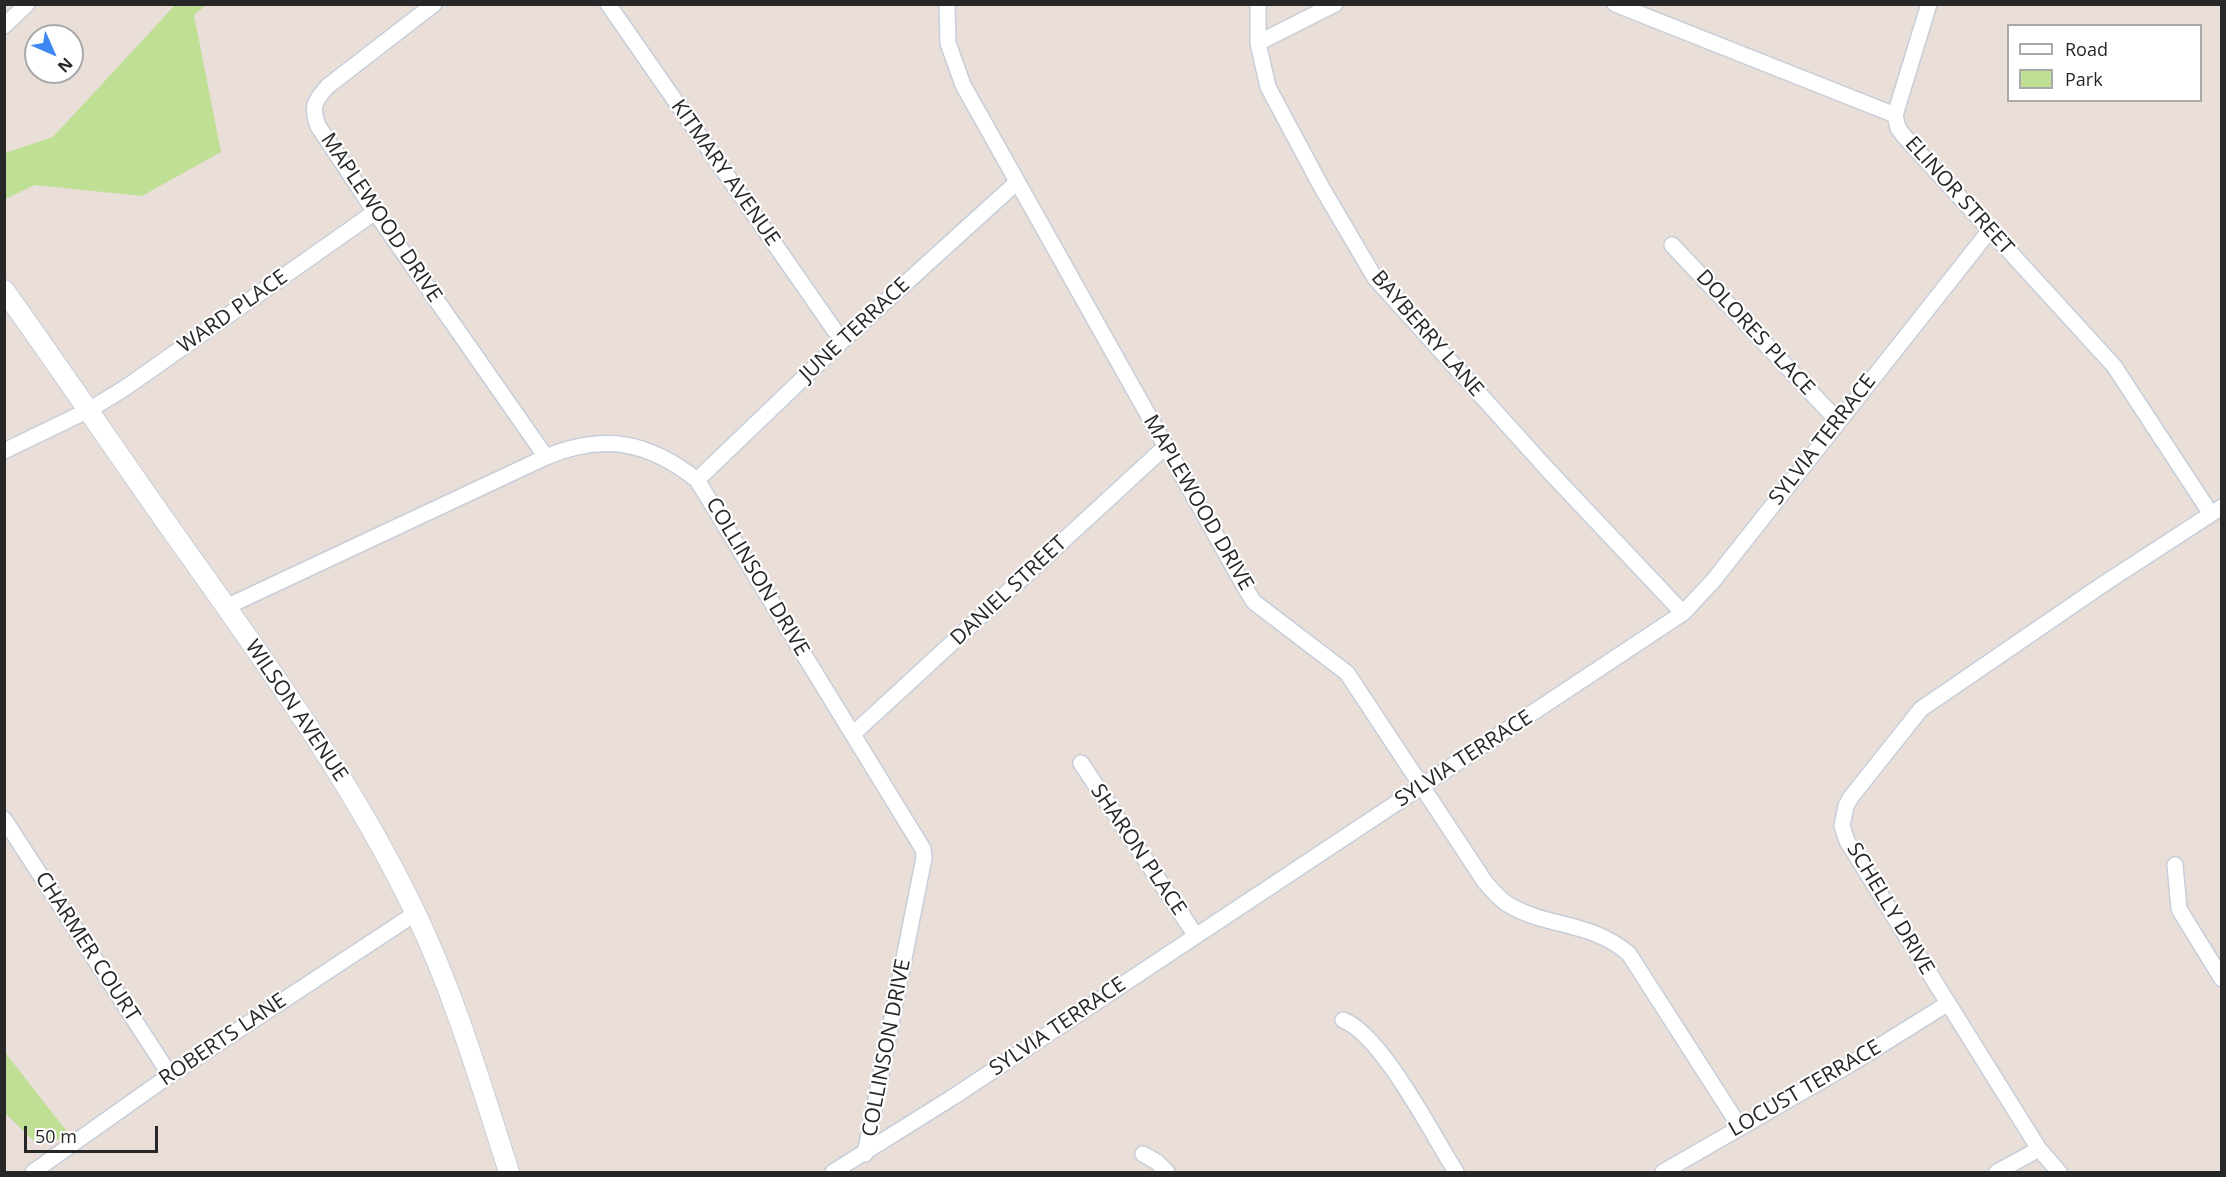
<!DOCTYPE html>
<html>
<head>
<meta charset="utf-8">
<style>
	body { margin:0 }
	#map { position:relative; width:2226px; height:1177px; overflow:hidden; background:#e9ded8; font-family:"Open Sans",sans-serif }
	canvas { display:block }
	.frame { position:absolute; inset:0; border:6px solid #272727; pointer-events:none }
	.legend { position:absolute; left:2007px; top:24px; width:195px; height:78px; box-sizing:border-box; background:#fff; border:2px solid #a9a9a9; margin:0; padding:8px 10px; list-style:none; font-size:18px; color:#272727 }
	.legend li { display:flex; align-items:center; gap:12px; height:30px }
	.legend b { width:30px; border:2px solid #a9a9a9 }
	.north { position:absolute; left:24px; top:24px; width:60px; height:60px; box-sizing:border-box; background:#fff; border:2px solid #a9a9a9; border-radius:50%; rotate:135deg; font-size:16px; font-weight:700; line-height:24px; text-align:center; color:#272727 }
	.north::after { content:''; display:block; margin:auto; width:21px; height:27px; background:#3b87f3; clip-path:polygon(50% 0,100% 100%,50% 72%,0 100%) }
	.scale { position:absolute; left:24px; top:1126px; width:134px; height:27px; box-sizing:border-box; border:3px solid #272727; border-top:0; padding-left:8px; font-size:18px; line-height:21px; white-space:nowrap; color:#272727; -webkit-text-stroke:4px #fff; paint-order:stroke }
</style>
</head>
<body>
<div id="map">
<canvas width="2226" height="1177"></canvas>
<div class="frame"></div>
<ul class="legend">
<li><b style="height:8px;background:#fff"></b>Road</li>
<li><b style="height:16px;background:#bfdf95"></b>Park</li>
</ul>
<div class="north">N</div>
<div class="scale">50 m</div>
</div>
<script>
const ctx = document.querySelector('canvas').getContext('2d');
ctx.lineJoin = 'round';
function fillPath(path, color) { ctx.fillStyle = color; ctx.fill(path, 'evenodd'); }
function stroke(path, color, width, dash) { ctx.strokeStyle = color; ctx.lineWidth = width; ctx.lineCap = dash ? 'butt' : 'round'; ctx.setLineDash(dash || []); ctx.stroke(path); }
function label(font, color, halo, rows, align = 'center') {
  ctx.font = font + ' "Open Sans",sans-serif'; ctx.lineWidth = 4.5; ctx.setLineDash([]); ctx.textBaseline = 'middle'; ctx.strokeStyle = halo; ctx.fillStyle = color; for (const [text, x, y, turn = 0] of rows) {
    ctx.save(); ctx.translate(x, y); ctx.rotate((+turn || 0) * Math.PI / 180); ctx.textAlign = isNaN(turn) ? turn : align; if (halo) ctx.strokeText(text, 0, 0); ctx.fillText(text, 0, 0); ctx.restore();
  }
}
fillPath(new Path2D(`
	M176 4 206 5 194 15 221 152 142 196 35 185 5 199V153L53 137Z
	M4 1051 72 1138 35 1142 5 1113Z`), '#bfdf95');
const minor = new Path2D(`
	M434 4 328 86C314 101 311 107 318 126L375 212 546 457
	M608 4 842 341
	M947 4 948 43 963 85 1247 591 1254 602 1347 673 1485 882C1492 890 1499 899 1509 905 1548 928 1591 921 1629 954L1740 1127
	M1258 4V43L1268 87 1322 188 1375 278 1549 471 1683 613
	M1615 4 1895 115
	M4 26 27 4
	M1258 43 1335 4
	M1895 115 1898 128 1904 136 2114 366 2211 514
	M1895 115 1929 4
	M1672 245 1838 421
	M4 451 89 410 125 388 375 212
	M697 480 842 341 1016 183
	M226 607 546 457C603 433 648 441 697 480L923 849 924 858 865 1154
	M853 734 1165 447
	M1081 763 1196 936
	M4 819 170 1075
	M2175 865 2179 909 2222 979
	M1343 1020C1382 1035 1432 1134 1456 1172
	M1143 1154 1157 1162 1167 1172
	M33 1172 170 1075 416 913
	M833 1172 953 1097 1683 613 1713 581 1990 230
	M1663 1172 1849 1065 1947 1004
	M1997 1172 2039 1149
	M2059 1172 2039 1149 1847 841 1842 826 1846 806 1851 797 1921 709 2105 583 2222 507`);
const tertiary = new Path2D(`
	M4 290C67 378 127 468 190 556 271 670 354 785 415 912 455 995 481 1085 509 1172`);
stroke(minor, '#c7ced9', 18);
stroke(tertiary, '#c7ced9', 22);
stroke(minor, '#fff', 15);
stroke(tertiary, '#fff', 20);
label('21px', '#272727', '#fff', [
	["KITMARY AVENUE",725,173,55],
	["ELINOR STREET",1959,196,48],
	["MAPLEWOOD DRIVE",381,218,56],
	["WARD PLACE",233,312,-35],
	["JUNE TERRACE",855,330,-43],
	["DOLORES PLACE",1755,333,47],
	["BAYBERRY LANE",1427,334,49],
	["SYLVIA TERRACE",1823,440,-52],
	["MAPLEWOOD DRIVE",1198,503,60],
	["COLLINSON DRIVE",757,577,59],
	["DANIEL STREET",1009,591,-43],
	["WILSON AVENUE",296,711,56],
	["SYLVIA TERRACE",1464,759,-33],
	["SHARON PLACE",1138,850,56],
	["SCHELLY DRIVE",1890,909,59],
	["CHARMER COURT",87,947,57],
	["SYLVIA TERRACE",1058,1027,-34],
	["ROBERTS LANE",223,1040,-34],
	["COLLINSON DRIVE",887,1048,-79],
	["LOCUST TERRACE",1805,1089,-30]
]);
</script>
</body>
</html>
